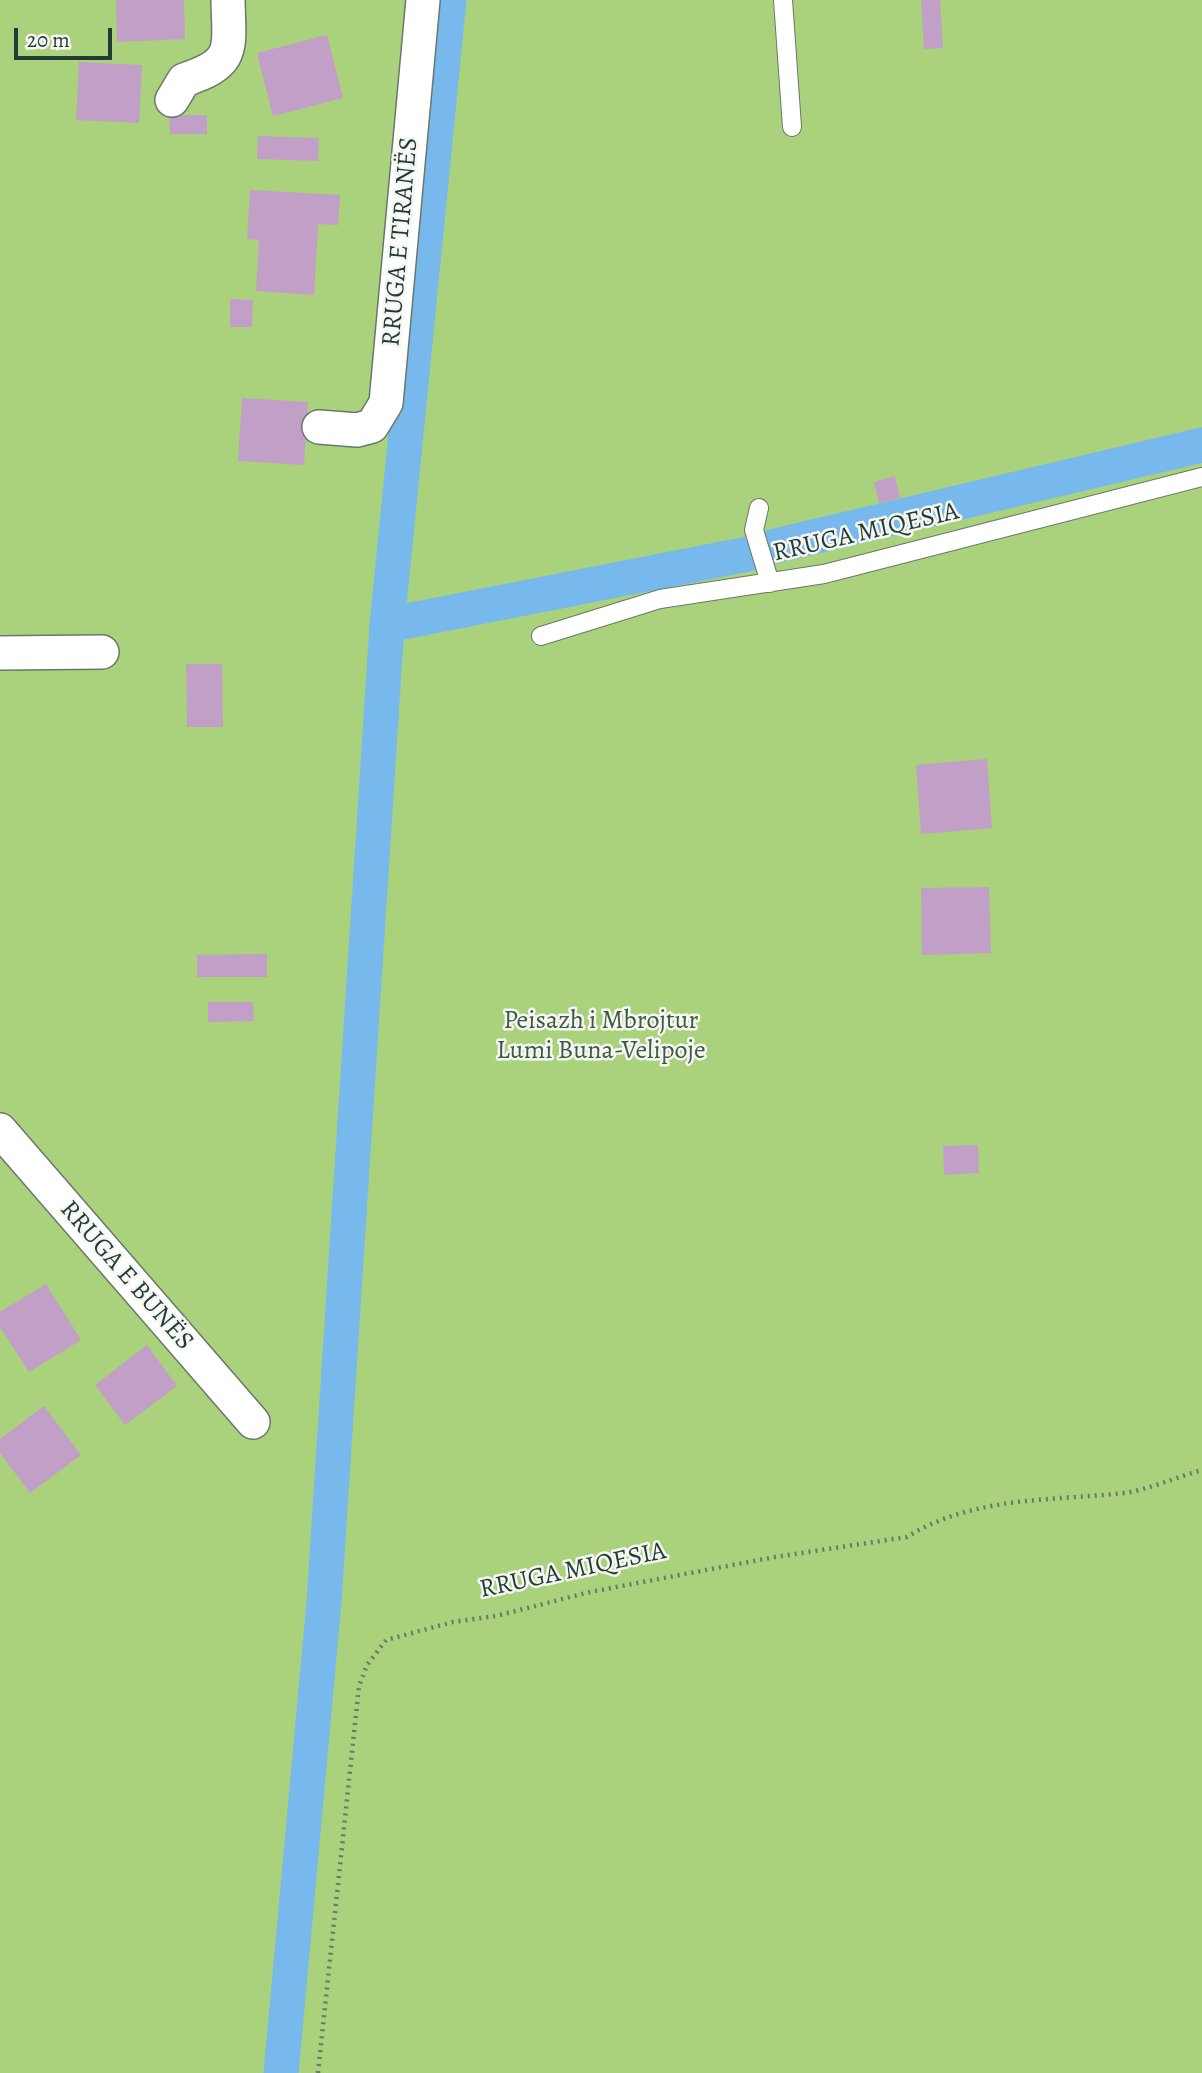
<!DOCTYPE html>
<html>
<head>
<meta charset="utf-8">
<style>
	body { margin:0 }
	#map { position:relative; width:1202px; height:2073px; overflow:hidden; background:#f3e7d1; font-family:Alegreya,serif }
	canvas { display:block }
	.scale { position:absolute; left:14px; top:28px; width:98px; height:32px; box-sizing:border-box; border:4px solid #1f3d34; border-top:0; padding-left:9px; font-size:21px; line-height:24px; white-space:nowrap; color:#1f3d34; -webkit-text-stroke:5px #f6f6f2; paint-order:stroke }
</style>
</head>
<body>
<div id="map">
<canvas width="1202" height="2073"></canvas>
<div class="scale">20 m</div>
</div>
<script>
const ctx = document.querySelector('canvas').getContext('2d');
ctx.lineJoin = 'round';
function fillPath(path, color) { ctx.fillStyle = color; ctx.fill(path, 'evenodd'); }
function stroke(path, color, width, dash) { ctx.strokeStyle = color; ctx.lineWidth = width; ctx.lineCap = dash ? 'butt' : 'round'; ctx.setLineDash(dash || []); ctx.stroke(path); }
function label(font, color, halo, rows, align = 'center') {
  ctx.font = font + ' Alegreya,serif'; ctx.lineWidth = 5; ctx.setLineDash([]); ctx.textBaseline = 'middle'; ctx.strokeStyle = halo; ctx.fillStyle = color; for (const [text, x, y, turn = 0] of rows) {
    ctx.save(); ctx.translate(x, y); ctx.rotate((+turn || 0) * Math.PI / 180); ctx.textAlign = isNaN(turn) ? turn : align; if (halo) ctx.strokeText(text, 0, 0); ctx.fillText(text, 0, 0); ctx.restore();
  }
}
fillPath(new Path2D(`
	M0 0H1202V2073H0Z`), '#aad17b');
stroke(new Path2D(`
	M775 546 1202 445
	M387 625 748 554
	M281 2073 324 1602 387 625 449 0`), '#78b9ed', 35);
fillPath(new Path2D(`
	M116 0H184L185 39 117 42Z
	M921 0H940L943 48 924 49Z
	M327 35 343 98 273 116 257 53Z
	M79 62 142 65 139 123 76 120Z
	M169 115H207V134H170Z
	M258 136 319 138 318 161 257 159Z
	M250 190 340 195 338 225 318 224 314 295 256 291 259 240 247 239Z
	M230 299 253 300 252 327H230Z
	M242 398 308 402 304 465 238 461Z
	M895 476 900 498 879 503 874 482Z
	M186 664H222L223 727H187Z
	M987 759 992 828 921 834 916 765Z
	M989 887 991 953 922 955 921 888Z
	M267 954V977H197V955Z
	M208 1002H253L254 1021 208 1022Z
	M978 1145 979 1173 944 1175 943 1146Z
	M46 1284 81 1340 29 1372 0 1327V1312Z
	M147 1345 177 1386 125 1425 95 1385Z
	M44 1406 81 1455 30 1493 0 1453V1439Z`), '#c29fc6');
const service = new Path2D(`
	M783 0 792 127
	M759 508 754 530 770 583
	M541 636 660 599 824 574 1202 477`);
const minor = new Path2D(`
	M172 100 184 80C236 63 229 50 228 0
	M319 427 357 430 372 426 386 403 423 0
	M0 653 102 652
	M0 1130 253 1422`);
stroke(service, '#69786b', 20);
stroke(minor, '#69786b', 36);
stroke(new Path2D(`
	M318 2073 359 1686 367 1665 386 1640 453 1622 496 1616 590 1592 775 1557 907 1537C973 1496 1050 1501 1125 1493 1150 1489 1177 1477 1202 1470`), '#69786b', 4.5, [2, 5]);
stroke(service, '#fff', 18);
stroke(minor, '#fff', 33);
label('26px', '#1f3d34', '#f6f6f2', [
	["RRUGA E TIRANËS",401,242,-85],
	["RRUGA MIQESIA",866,533,-13],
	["RRUGA E BUNËS",126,1276,49],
	["RRUGA MIQESIA",573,1571,-12]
]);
label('26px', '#3b5b42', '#f6f6f2', [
	["Peisazh i Mbrojtur",601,1022],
	["Lumi Buna-Velipoje",601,1052]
]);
</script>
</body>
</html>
